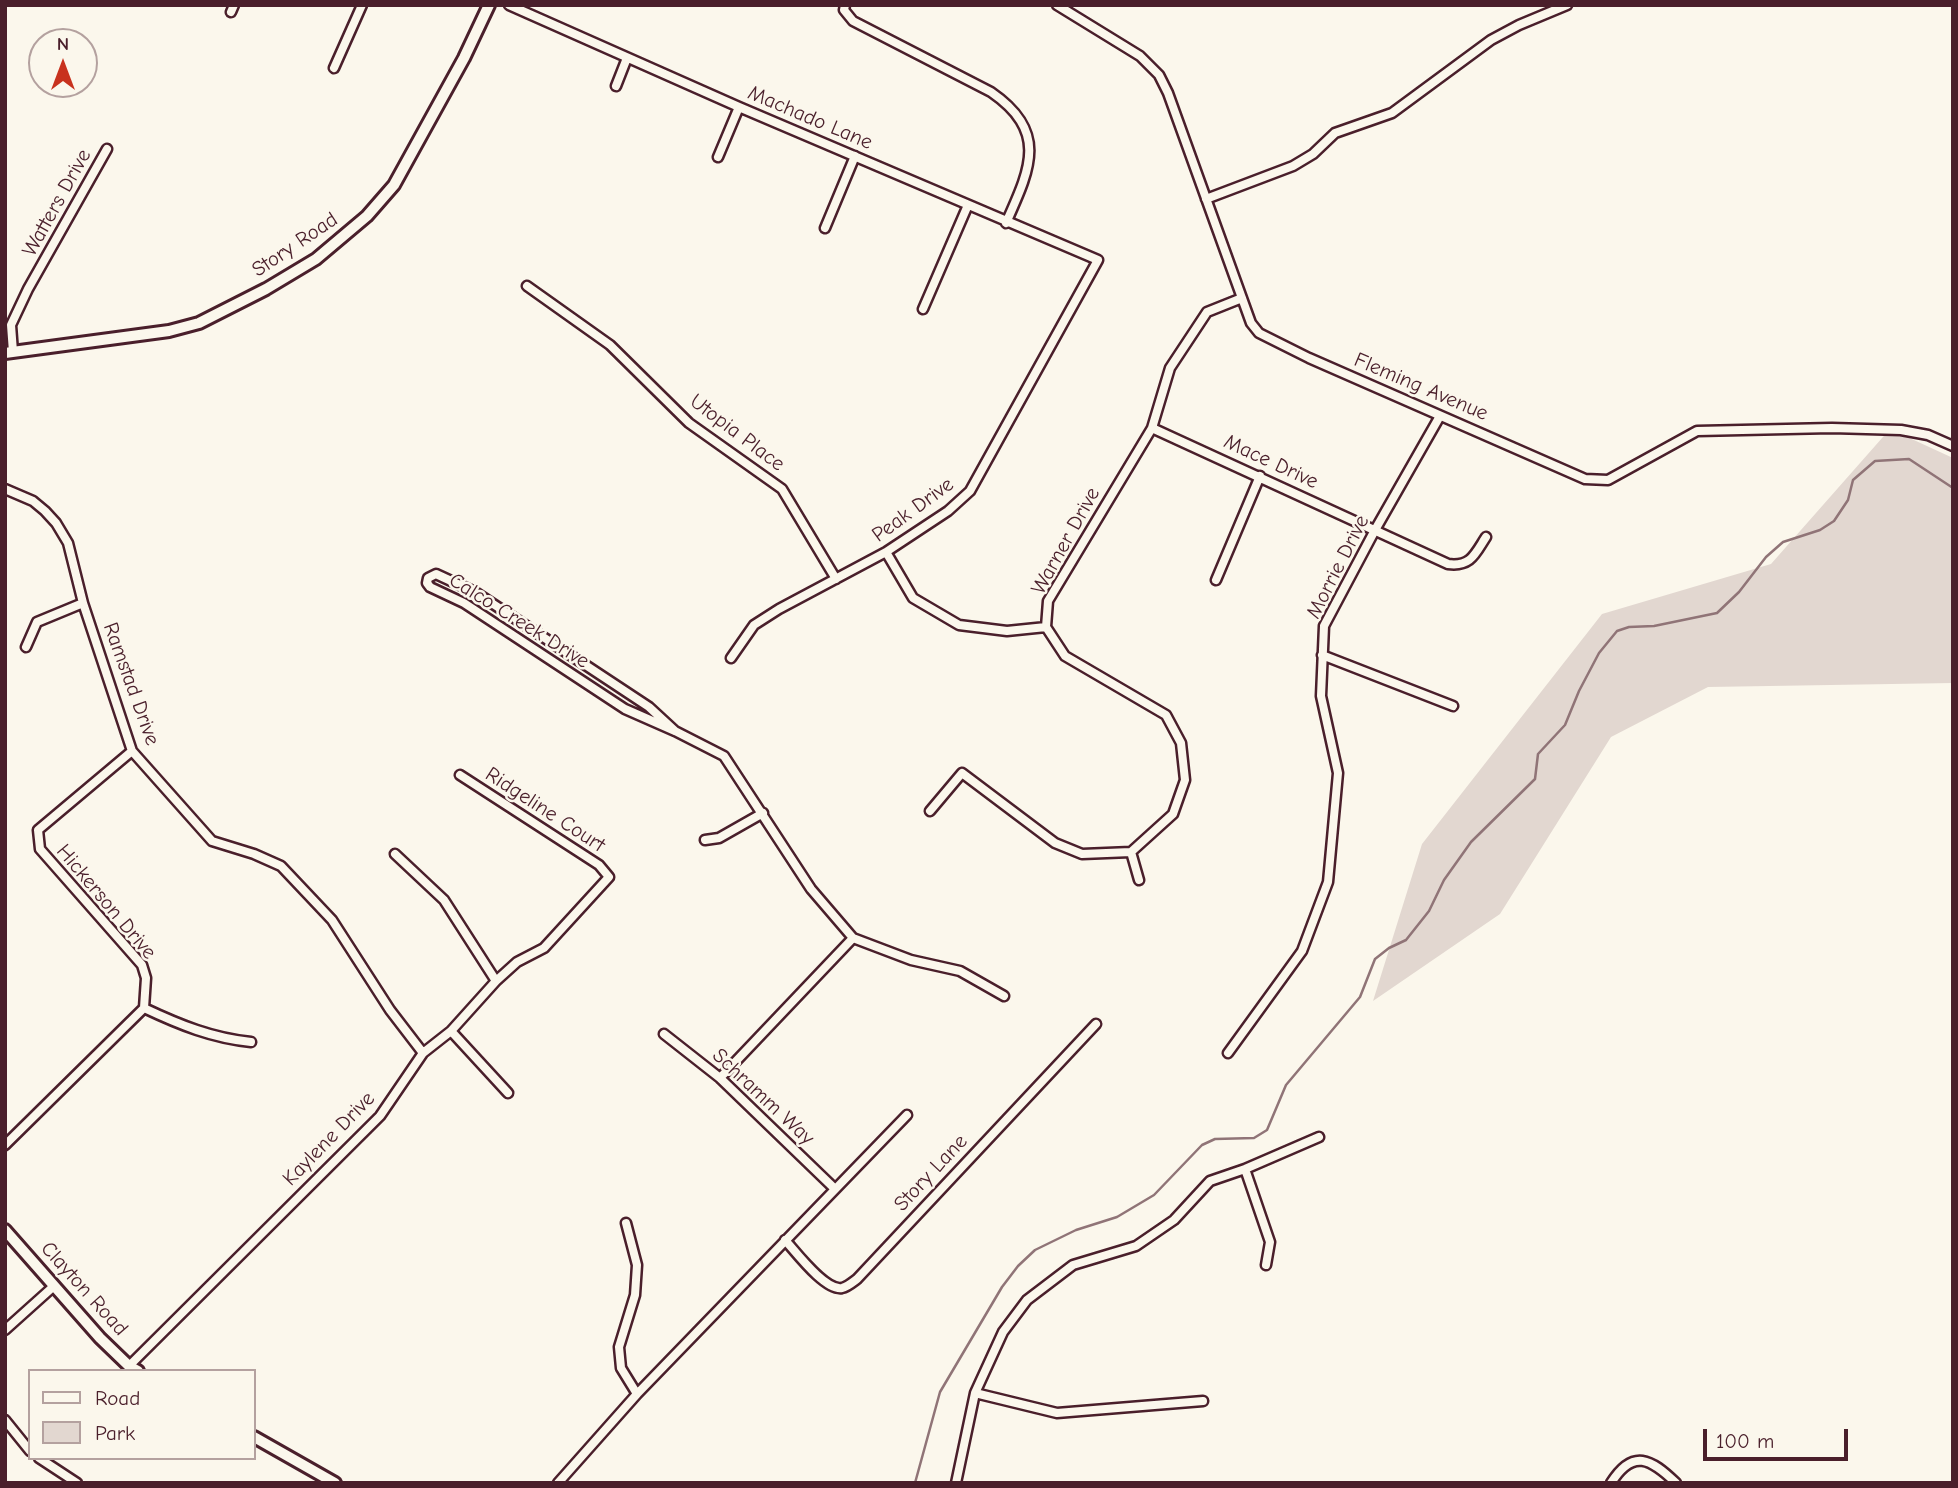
<!DOCTYPE html>
<html>
<head>
<meta charset="utf-8">
<style>
	body { margin:0 }
	#map { position:relative; width:1958px; height:1488px; overflow:hidden; background:#fbf7ec; font-family:"Comic Neue",sans-serif }
	canvas { display:block }
	.frame { position:absolute; inset:0; border:7px solid #4a1f2b; pointer-events:none }
	.legend { position:absolute; left:28px; top:1369px; width:228px; height:91px; box-sizing:border-box; background:#fbf7ec; border:2px solid #b4a19f; margin:0; padding:9px 12px; list-style:none; font-size:21px; color:#4a1f2b }
	.legend li { display:flex; align-items:center; gap:14px; height:35px }
	.legend b { width:35px; border:2px solid #b4a19f }
	.north { position:absolute; left:28px; top:28px; width:70px; height:70px; box-sizing:border-box; background:#fbf7ec; border:2px solid #b4a19f; border-radius:50%; rotate:0deg; font-size:19px; font-weight:700; line-height:28px; text-align:center; color:#4a1f2b }
	.north::after { content:''; display:block; margin:auto; width:24px; height:32px; background:#c8321e; clip-path:polygon(50% 0,100% 100%,50% 72%,0 100%) }
	.scale { position:absolute; left:1703px; top:1429px; width:145px; height:32px; box-sizing:border-box; border:4px solid #4a1f2b; border-top:0; padding-left:9px; font-size:21px; line-height:24px; white-space:nowrap; color:#4a1f2b; -webkit-text-stroke:5px #fbf7ec; paint-order:stroke }
</style>
</head>
<body>
<div id="map">
<canvas width="1958" height="1488"></canvas>
<div class="frame"></div>
<ul class="legend">
<li><b style="height:9px;background:#fbf7ec"></b>Road</li>
<li><b style="height:19px;background:#e2d7d0"></b>Park</li>
</ul>
<div class="north">N</div>
<div class="scale">100 m</div>
</div>
<script>
const ctx = document.querySelector('canvas').getContext('2d');
ctx.lineJoin = 'round';
function fillPath(path, color) { ctx.fillStyle = color; ctx.fill(path, 'evenodd'); }
function stroke(path, color, width, dash) { ctx.strokeStyle = color; ctx.lineWidth = width; ctx.lineCap = dash ? 'butt' : 'round'; ctx.setLineDash(dash || []); ctx.stroke(path); }
function label(font, color, halo, rows, align = 'center') {
  ctx.font = font + ' "Comic Neue",sans-serif'; ctx.lineWidth = 5; ctx.setLineDash([]); ctx.textBaseline = 'middle'; ctx.strokeStyle = halo; ctx.fillStyle = color; for (const [text, x, y, turn = 0] of rows) {
    ctx.save(); ctx.translate(x, y); ctx.rotate((+turn || 0) * Math.PI / 180); ctx.textAlign = isNaN(turn) ? turn : align; if (halo) ctx.strokeText(text, 0, 0); ctx.fillText(text, 0, 0); ctx.restore();
  }
}
fillPath(new Path2D(`
	M1890 429 1953 458V683L1708 687 1611 737 1500 914 1373 1001 1422 844 1602 614 1771 564Z`), '#e2d7d0');
stroke(new Path2D(`
	M915 1483 940 1392 1002 1287 1018 1266 1035 1250 1076 1230 1117 1217 1154 1195 1202 1145 1215 1139 1254 1138 1267 1130 1286 1085 1360 997 1375 959 1389 948 1406 940 1429 911 1444 880 1471 842 1535 779 1538 754 1565 725 1579 691 1599 653 1617 631 1629 627 1654 626 1717 613 1739 592 1766 557 1783 542 1820 530 1834 521 1848 500 1853 480 1875 461 1909 459 1953 488`), '#907477', 2.5);
const street = new Path2D(`
	M509 5 739 107 1098 260 970 491 948 511 886 552 779 609 754 625 731 658
	M845 5 844 10 853 21 991 92C1049 132 1030 169 1006 223
	M1057 5 1140 56 1159 75 1168 93 1251 323 1259 333 1309 358 1585 479 1608 480 1697 431 1832 428 1901 430 1928 435 1953 446
	M231 12 234 5
	M334 68 362 5
	M616 86 627 58
	M718 157 739 107
	M1206 199 1293 166 1313 154 1335 133 1392 113 1491 40 1519 25 1567 5
	M825 228 855 156
	M527 286 610 345 689 423 782 489 836 579
	M923 309 968 205
	M13 352 11 325 28 289 107 149
	M1152 428 1448 564C1471 567 1475 554 1486 537
	M5 489 33 501 45 511 56 523 68 543 83 603 132 751 212 841 254 854 281 866 332 920 390 1010 423 1053
	M886 552 913 598 959 625 1007 631 1046 627
	M1216 580 1260 476
	M26 647 37 622 83 603
	M1322 655 1453 706
	M675 731 649 707 475 592 436 574 428 578 427 583 430 587 464 603 625 709 675 731 724 756 811 889 853 938 911 960 960 971 1004 996
	M930 811 962 773 1055 843 1082 854 1131 852 1173 814 1185 780 1181 743 1166 715 1065 656 1046 627 1048 601 1152 428 1170 368 1207 312 1242 298
	M705 840 719 838 763 813
	M1131 852 1139 880
	M395 854 444 900 496 981
	M144 1008C180 1025 212 1038 251 1042
	M451 1031 508 1093
	M664 1034 720 1078 835 1189
	M1228 1053 1302 951 1328 882 1338 773 1321 696 1324 626 1375 530 1440 416
	M720 1078 853 938
	M5 1145 144 1008 146 978 142 965 40 849 38 830 132 751
	M1245 1169 1270 1242 1266 1265
	M626 1223 637 1265 635 1295 619 1347 621 1368 637 1394
	M785 1240C796 1252 825 1291 842 1288 847 1287 853 1282 857 1279L1096 1024
	M5 1330 54 1286
	M129 1366 380 1116 423 1053 451 1031 496 981 517 962 544 948 609 877 599 865 460 775
	M975 1393 1057 1413 1203 1401
	M5 1420 30 1451
	M39 1458 77 1483
	M558 1483 637 1394 907 1115
	M956 1483 975 1393 1003 1332 1027 1300 1073 1265 1136 1246 1174 1220 1210 1181 1245 1169 1319 1137
	M1611 1483C1633 1448 1651 1459 1676 1483`);
const secondary = new Path2D(`
	M5 353 169 331 199 323 266 289 316 259 367 216 394 185 464 58 489 5
	M5 1230 100 1338 129 1366 138 1371
	M254 1437 335 1483`);
stroke(street, '#4a1f2b', 13);
stroke(secondary, '#4a1f2b', 16);
stroke(street, '#fbf7ec', 8);
stroke(secondary, '#fbf7ec', 10);
label('21px', '#4a1f2b', '#fbf7ec', [
	["Machado Lane",810,118,23],
	["Watters Drive",57,203,-61],
	["Story Road",295,245,-34],
	["Fleming Avenue",1421,387,23],
	["Utopia Place",737,433,37],
	["Mace Drive",1271,462,25],
	["Peak Drive",913,510,-36],
	["Warner Drive",1066,541,-61],
	["Morrie Drive",1338,567,-63],
	["Calco Creek Drive",519,621,32],
	["Ramstad Drive",131,684,70],
	["Ridgeline Court",545,810,33],
	["Hickerson Drive",106,902,50],
	["Schramm Way",763,1097,43],
	["Kaylene Drive",329,1139,-46],
	["Story Lane",931,1173,-47],
	["Clayton Road",84,1289,48]
]);
</script>
</body>
</html>
